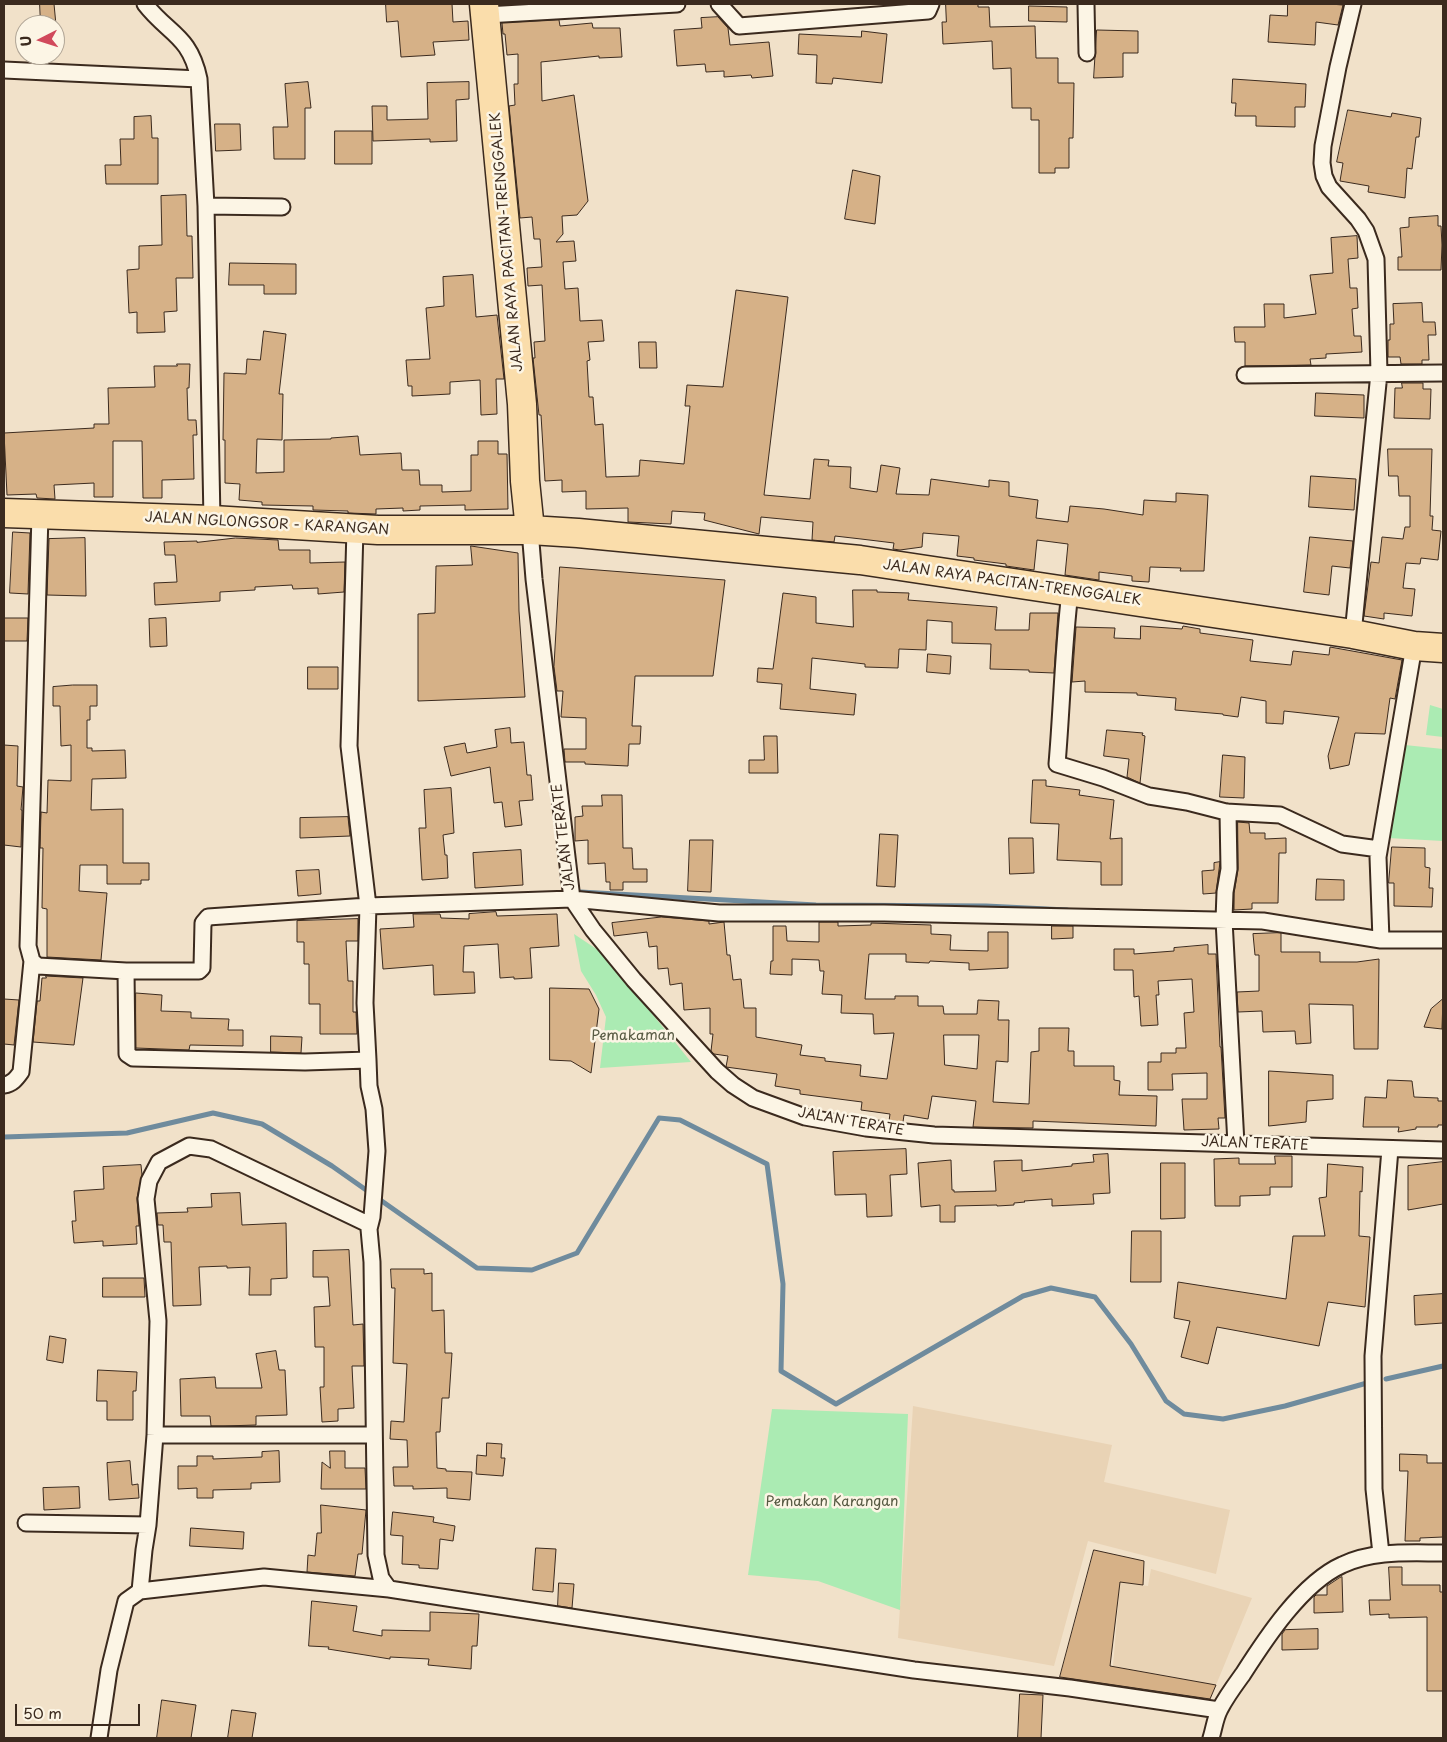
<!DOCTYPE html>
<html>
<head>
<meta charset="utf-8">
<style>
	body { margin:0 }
	#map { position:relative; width:1447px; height:1742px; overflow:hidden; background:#f1e1c9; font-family:"Playpen Sans",sans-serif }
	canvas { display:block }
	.frame { position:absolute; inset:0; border:5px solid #3b2a1e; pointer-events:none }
	.north { position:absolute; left:15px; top:15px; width:50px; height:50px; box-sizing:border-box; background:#fcf5e5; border:1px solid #afa495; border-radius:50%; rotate:265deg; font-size:14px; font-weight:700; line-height:20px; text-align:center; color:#3b2a1e }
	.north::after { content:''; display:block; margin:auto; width:18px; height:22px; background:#d1495b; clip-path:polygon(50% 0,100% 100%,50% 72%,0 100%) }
	.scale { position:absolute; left:15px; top:1704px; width:125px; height:22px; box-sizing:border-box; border:2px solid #3b2a1e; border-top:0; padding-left:6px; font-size:15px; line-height:18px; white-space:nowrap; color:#3b2a1e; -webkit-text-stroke:4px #fcf5e5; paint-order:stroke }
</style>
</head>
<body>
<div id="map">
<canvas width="1447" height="1742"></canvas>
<div class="frame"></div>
<div class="north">U</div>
<div class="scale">50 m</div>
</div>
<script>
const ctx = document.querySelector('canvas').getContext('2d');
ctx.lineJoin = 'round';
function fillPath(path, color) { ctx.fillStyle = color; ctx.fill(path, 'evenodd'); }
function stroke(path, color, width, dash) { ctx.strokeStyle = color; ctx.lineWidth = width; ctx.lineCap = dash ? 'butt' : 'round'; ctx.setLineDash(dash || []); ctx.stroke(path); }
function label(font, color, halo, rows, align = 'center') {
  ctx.font = font + ' "Playpen Sans",sans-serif'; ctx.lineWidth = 5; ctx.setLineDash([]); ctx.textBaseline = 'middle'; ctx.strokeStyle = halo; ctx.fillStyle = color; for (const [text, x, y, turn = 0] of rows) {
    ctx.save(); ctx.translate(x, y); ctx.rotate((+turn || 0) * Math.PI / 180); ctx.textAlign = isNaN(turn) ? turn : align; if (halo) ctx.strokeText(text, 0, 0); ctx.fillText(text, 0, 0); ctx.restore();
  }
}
fillPath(new Path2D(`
	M913 1406 1112 1445 1104 1482 1230 1510 1216 1574 1088 1541 1054 1666 898 1638Z
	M1151 1569 1252 1598 1216 1685 1113 1666 1120 1582 1148 1586Z`), '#e9d3b5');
fillPath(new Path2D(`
	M1430 705 1443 709V737L1426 735Z
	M1405 745 1443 749V841L1388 838Z
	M574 934 604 954 691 1062 600 1068 606 1017 596 995 581 971Z
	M772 1409 908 1414 900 1610 818 1581 748 1575Z`), '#abebb3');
stroke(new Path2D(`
	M580 892 816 905 986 906 1067 910
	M4 1137 127 1133 213 1113 262 1124 332 1166 477 1268 532 1270 577 1253 659 1118 680 1120 767 1164 783 1284 781 1371 836 1404 1023 1296 1051 1288 1095 1297 1131 1344 1166 1401 1184 1414 1223 1419 1285 1406 1367 1383
	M1386 1379 1443 1366`), '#6f8b9d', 5);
const building = new Path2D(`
	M40 4H54L56 25H41Z
	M386 4H452L453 22 468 21 469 40 433 42 435 55 401 57 398 21 387 22Z
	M946 4H978V7H989L990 27 1035 26 1036 58H1058V83H1074L1073 138H1069V168H1055V173H1039V120H1031V108H1012L1011 68 993 69 992 41 943 44 942 22H946Z
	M1288 4H1330L1343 5 1338 25 1316 22 1315 45 1268 42 1270 15 1287 16Z
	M1029 6 1067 7V22L1029 21Z
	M718 17 728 28 730 45 769 42 773 76 752 78 751 75 724 77V71L706 72 705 64 677 66 674 30 702 28 701 18Z
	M559 20 560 26 592 23 593 28H620L622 57 599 58V56L541 62 542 101 574 95 588 201 577 215 562 216 563 234 556 242 574 241 576 261 563 262 565 289 578 288 580 321 602 320 604 341 588 342 590 360 587 361 589 397H593L595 425 603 424 606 477 639 476 640 460 684 464 690 406H685L687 385 723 387 736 290 788 297 764 495 810 499 814 459 829 460 828 466 851 467 850 488 877 492 881 465 900 468 896 494 929 495 931 479 989 487V480L1009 482V496L1038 500 1036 518 1068 522 1070 506 1104 509 1143 515 1144 500 1176 502V493L1208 495 1204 571H1180L1181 568 1150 567 1149 582 1132 581V576L1099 572V580L1065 575 1068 544 1037 540 1034 570 1006 566V564L974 560V558L957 556 959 536 923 533 922 547 900 550 893 549 894 543 861 539 835 536 834 542 812 540 813 522 761 517 759 534 704 520 705 513 672 511 671 524 628 522V508L586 509V491L562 492V480L545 481 541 415H539L533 358H535L534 342 545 341 542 285 528 286 527 268 542 267 540 239H534L532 217 520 218 509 106 515 105 514 84H518V54L507 55 505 34H503L502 23Z
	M1097 30 1138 31V53H1123V77L1094 78Z
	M862 31 887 34 882 83 833 78 832 84 816 83 817 55 798 54 799 34 861 37Z
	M1233 79 1306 84 1305 107H1295V127L1256 126V116H1235L1236 103H1232Z
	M308 82 311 108H305V159H274L273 127H288L285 84Z
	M469 82V99L456 100 457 141 430 142V139L373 141 372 106H387V120L428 119 427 83Z
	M1348 110 1391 117 1392 113 1421 118 1419 137H1416L1412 169 1407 168 1405 198 1368 192 1369 186 1340 181 1343 163 1337 162Z
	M151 116 152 138H158V184H106L105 165H121L120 139H134V117Z
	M215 124H240L241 150 216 151Z
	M335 131H372V164H335Z
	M853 170 880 176 875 224 845 219Z
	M186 195 187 236H192L193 278H176L177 311 164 312 165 332 137 333V312L129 313 127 270 139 269V246L162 245 161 196Z
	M1438 216V226H1441L1442 245 1441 270H1398V257H1402L1400 228 1409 227V218Z
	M1357 236 1358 258 1348 259 1350 288H1357L1358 308 1352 309 1354 336H1361L1362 352 1326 354V358L1310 359 1311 365 1245 366V342H1235L1234 327H1265L1264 304H1284V318L1316 314 1310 275 1333 273 1331 238Z
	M230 263 296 264V294H264V285H229Z
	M473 275 476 317 497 315 504 379H496L497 414 481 415 480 380 450 382V394L412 396V386H408L406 360 430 359 426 308 444 306 443 277Z
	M1422 303 1423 322H1435L1436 335H1428L1429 360H1422V364H1401L1400 357H1388V340H1390V324H1394L1393 304Z
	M264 331 286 334 279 394H283L282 440 257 439 256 473 284 472V440L331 439V438L358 436 360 455 401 453 402 470H419L420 485H442V492L471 491V455H478V441H498V454H507L508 509 465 510V505L420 506V510L403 511V508L376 509V514L348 513V511L313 510V506L262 505V502L239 500 240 484 225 483V440H223L224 373 246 374 247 359 260 360Z
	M639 342H656L657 368H640Z
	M177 364H190L189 388H187L188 420H196L197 435H193L194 479 162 480V498H143L142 441H113V497H94V483L54 485 55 499 37 498 36 494 7 495 4 433 94 428V424H109L108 388 155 387 154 366H177Z
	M1402 383H1423V389H1431L1430 419 1394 418 1395 388H1402Z
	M1316 393 1364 395V418L1315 416Z
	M1388 449H1432L1430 516H1433L1432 530 1441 531 1438 560 1421 558 1420 564 1406 563 1403 588 1415 589 1412 616 1384 613V619L1364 616 1371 562 1379 563 1382 537 1403 539 1405 527H1410V496H1399L1398 476H1389Z
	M1311 476 1356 479 1354 510 1309 507Z
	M13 532 30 533 28 594 10 593Z
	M1310 537 1353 541 1350 568 1332 566 1329 595 1304 592Z
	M85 538 86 596 47 595 49 539Z
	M236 538 278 540 279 550H310V563L345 562 344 592 318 594V588L293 589 292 585 255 587V590L220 592V601L155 605 154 583 177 582 175 555H165L164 542 197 541V542Z
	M471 546 518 553 519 611 525 697 418 701V614L435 613 436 566 472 565Z
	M560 567 725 580 713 676H635L632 726H641L640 744H629L628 766 585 764V762H565L564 749H586V718L561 717 563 691H557L554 667Z
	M853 590H877V592L909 593 908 600 997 607 995 630H1029L1030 613H1058L1054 673 1029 672V670L990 669 991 644 952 643V622L927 620 926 650 899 649 898 668 865 667V664L812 658 810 689 856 694 854 715 780 709 782 684 757 682 758 668 773 669 783 593 816 597V623L853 627Z
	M4 618H28L27 641H4Z
	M166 618 167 646 150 647 149 619Z
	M1141 626 1182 629 1183 626 1200 629V633L1253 640 1250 661 1291 665 1293 651 1329 655 1330 647 1402 660 1395 699 1390 698 1385 734 1355 733 1349 765 1330 769 1328 756 1339 717 1284 711 1283 724 1266 723V701L1241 697 1238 717 1223 715V714L1175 710 1176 698 1137 695V693L1085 692V681L1072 682 1076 627 1115 628 1114 638 1140 639Z
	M928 654 951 656 950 674 927 672Z
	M308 667H338V689H308Z
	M73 685H97V706H90V720H87V748H92V751L125 750 126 778 92 779 91 810 123 809V863H149V880H141V884H107V865H80L79 891 107 893 101 960 47 957V909L42 908 43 848H40L41 812 47 813 48 780 71 781V745L61 746 60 706H53V687Z
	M510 728 511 743 524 742 527 775H531L533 800 519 801 522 825 505 827 502 802 494 803 490 767 451 776 444 747 465 743 467 753 497 747 495 730Z
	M1107 730 1143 733 1142 735 1145 736 1140 783 1127 777 1129 759 1104 756Z
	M764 736H777L778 773H749V760H764Z
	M4 745 18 746 17 786 23 787 21 810H22L21 847 4 845Z
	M1223 755 1245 757 1244 798 1220 797Z
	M1033 780H1046V786L1080 790 1079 795 1114 800 1110 839 1122 838V885H1101V862L1057 860 1059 824 1031 823Z
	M451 788 454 833 443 835 445 855H447L448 878 422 880 419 828H426L424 790Z
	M602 795H622L623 848H632L633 869H647V882H623V890H610V882H606L605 863 588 864V840L575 841V817L583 816 582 806H602Z
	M348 817 350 836 300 838V818Z
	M1238 822 1249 823 1250 833H1265V839L1286 838V853H1279L1278 903H1252V909L1234 910V893L1238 869Z
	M880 834 898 835 895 887 877 886Z
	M1009 838H1033L1034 873 1010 874Z
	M690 840H713L711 892 688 891Z
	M1392 847 1425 848V867L1430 868 1429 888H1433L1432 907 1394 906V883H1389Z
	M521 850 523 885 475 888 473 853Z
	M1220 862 1216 893 1203 894 1202 871 1214 870V863Z
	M319 870 321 894 298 896 296 871Z
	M1317 879 1344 880V900H1316Z
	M496 912 497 916 557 914 559 946 530 948 532 978 514 979V977L500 978 498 944 464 946 463 972H474L475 993 434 995 433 965 383 969 380 929 414 927 413 914H440L441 918 469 919V914Z
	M662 917 709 921V924L724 922 727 955H730L733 980 741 979 744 1008H756V1037L802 1045 800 1055 825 1058V1061L861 1065 860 1076 887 1079 894 1033 874 1034 873 1014 841 1013 842 995 822 994 824 971H820L819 960 792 959V975L770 974 771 961H773V926H786L787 941 819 942V922H838V926L871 925V923L931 925V934L951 935 950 950 988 951V932H1008V968L969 970V963L930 961 929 963 906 962V954H869L865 999H895V996H918V1006H943L944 1014H977L978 1000 999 1001 998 1020H1009L1008 1062 996 1061 993 1102 1029 1104 1031 1052 1039 1051V1028H1069L1068 1051H1074V1066H1114V1080L1120 1081 1119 1095 1157 1096 1156 1126 1033 1121V1128L973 1127 976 1101 932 1096 928 1119 904 1115 903 1122 889 1121 890 1114 861 1110 862 1102 800 1094V1090L775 1086 777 1074 726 1067 728 1056 714 1054 711 1051 713 1034H710V1008L684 1010 682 983 670 985 668 968 658 969 657 946 649 947 647 932 614 936 612 923ZM944 1035H979L977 1069 945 1065Z
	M358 919V941H346L348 981H353V1012H356L357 1034H320V1004H309V964H304V942H297V921Z
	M1052 926H1073V938L1052 939Z
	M1281 933V952H1320V962H1357L1379 959 1378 1049H1354L1353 1005 1309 1004 1311 1043 1296 1044 1295 1031 1263 1032 1262 1011 1238 1012 1237 992 1259 991V955H1255L1253 934Z
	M1208 945V954H1216L1220 1047H1221L1225 1118H1218L1219 1129 1184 1130 1182 1099H1207V1073L1172 1074 1173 1090H1148V1062H1161V1053H1176V1048H1186L1184 1013 1194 1012 1192 979 1158 981 1159 995H1156L1158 1025 1141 1026 1139 996 1134 997 1133 970H1114V949H1134V954L1174 951V948Z
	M46 976 83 978 74 1045 33 1042 37 1001H40L42 978H46Z
	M550 988 589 989 599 1009 591 1073 571 1061 550 1060Z
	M136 993 162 995 161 1011 191 1012V1018L229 1019 228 1030H243V1046L190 1045 189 1050 136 1048Z
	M4 999 19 1000 14 1045 4 1044Z
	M1443 999 1442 1029 1424 1027 1431 1009Z
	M271 1036 302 1037 301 1053 271 1052Z
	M1269 1071 1333 1075V1099L1307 1101 1306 1122 1269 1126Z
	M1388 1080 1412 1081 1414 1097 1438 1098V1101H1443V1125H1438V1127H1416V1129L1398 1132 1399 1127H1363L1365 1097 1386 1098Z
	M906 1149 907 1174 890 1175 892 1216 867 1217 866 1194 835 1195 833 1152Z
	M1108 1154 1110 1193 1093 1194 1094 1204 1052 1206V1199L1024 1201 1025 1202 1014 1203V1205L997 1206V1205L955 1206V1222H940V1205L921 1207 918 1163 951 1160 952 1190H954V1192L996 1191 994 1161 1022 1160V1171L1072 1166V1164L1094 1162 1093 1155Z
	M1275 1156H1292V1187H1270V1195L1240 1196V1206H1215L1214 1159 1239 1158V1164H1275Z
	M1443 1162V1204L1408 1210V1166Z
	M1161 1163H1185V1218L1161 1219Z
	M1328 1164 1363 1167 1362 1192 1360 1191 1359 1236 1370 1237 1365 1307 1328 1302 1319 1346 1217 1327 1208 1364 1181 1357 1190 1321 1174 1318 1178 1282 1286 1299 1293 1236H1325L1319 1198 1326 1197Z
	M141 1165 142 1175 137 1198 139 1226H136L137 1244 103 1246V1241L74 1243 72 1221H76L74 1191 104 1189 103 1167Z
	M240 1193 242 1225 286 1223 287 1278 271 1279V1295H249L250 1267 227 1268V1266L199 1267 201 1305 173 1306 171 1242H164L163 1225H158L157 1213 188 1212 187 1208 212 1207 211 1194Z
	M1132 1231H1161V1282H1131Z
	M349 1250 353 1325 363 1324 364 1366H352L354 1408 338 1409V1421L322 1422 320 1387H324V1347H315L314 1307 330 1306 328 1277H313V1251Z
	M391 1269H424V1274L432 1273V1311L444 1310 445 1353H452L449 1398H442L440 1432H436L437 1468 446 1469V1471L472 1472 470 1500 447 1498V1488L413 1489V1486H394L393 1467H408L407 1440 390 1439 391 1421 404 1422 407 1364 393 1363 395 1288H392Z
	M103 1278H144L145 1297H103Z
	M1443 1294V1323L1415 1325 1414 1296Z
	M50 1336 66 1339 63 1363 47 1360Z
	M276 1351 279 1370H285L287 1415 256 1416V1425L224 1426H211L210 1416H181L180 1379 215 1377 216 1388H262L256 1354Z
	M98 1370 137 1372 136 1391H133V1420H107V1401H97Z
	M487 1443 502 1444 501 1458H505L503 1476 476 1474 477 1455 486 1456Z
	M279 1451 280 1482 251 1483V1489L213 1490V1498H197V1488L178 1489V1466H197V1456H213V1459L262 1457V1452Z
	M330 1451H345V1468H365L366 1489H321L322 1462 330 1468Z
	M1400 1454 1427 1455V1463H1443V1537L1420 1538V1541H1405L1408 1471H1400Z
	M130 1461 132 1485 138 1484 139 1498 109 1500 107 1463Z
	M79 1487 80 1508 44 1510 43 1488Z
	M321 1505 366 1510 362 1554H358L355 1576 307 1572 308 1555 315 1556 317 1533H321Z
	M393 1512 434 1517 433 1522 455 1526 453 1541 440 1539 438 1569 419 1568V1565L402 1564 403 1536 391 1535Z
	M191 1528 244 1532 243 1549 190 1546Z
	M536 1548 556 1549 553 1592 533 1590Z
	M1094 1550 1144 1561 1143 1585 1120 1582 1110 1666 1216 1685 1210 1699 1060 1677Z
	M1389 1567H1402V1585H1440V1592H1443V1691H1427V1617L1389 1618V1614L1370 1615 1369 1600H1390Z
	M1342 1577 1343 1612 1314 1613V1597L1316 1595H1327V1586L1339 1578Z
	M559 1583 574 1584 572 1608 558 1606Z
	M312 1601 357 1606 353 1631 382 1636V1630L430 1631V1612L479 1614 477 1646H472L471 1669 428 1665 429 1659 390 1657V1659L328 1649 329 1647 309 1646Z
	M1318 1629V1649L1282 1650V1634L1285 1630Z
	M1020 1694 1043 1695 1041 1738H1018Z
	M162 1700 196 1705 191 1738H157Z
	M232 1710 256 1713 252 1738H228Z`);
fillPath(building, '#d6b187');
stroke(building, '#3b2a1e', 1);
const street = new Path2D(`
	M145 4C168 34 190 35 199 79L206 206 212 520
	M719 4 739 26 928 11 931 4
	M1086 4 1087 53
	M486 15 677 4
	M4 70 199 79
	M206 206 282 207
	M1245 375 1443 373
	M40 514 28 946 32 961 38 966 126 971H199L202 968 203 923 208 917 368 906 572 899 719 913H884L1263 921 1381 940H1443
	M355 529 349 746 368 906 365 1003 368 1060 369 1086 374 1109 377 1151 372 1217 369 1229 372 1262 376 1555 381 1578 389 1589
	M530 530 534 579 572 899 593 930 634 980 717 1071 733 1085 753 1098 805 1117 866 1128 934 1135 1443 1150
	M1070 592C1063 649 1062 706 1057 764L1103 778 1149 796 1187 802 1226 812 1280 815 1342 844 1379 849
	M1353 634 1379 373 1376 259 1366 231 1358 219 1329 187 1324 176 1322 163 1323 146 1338 67 1353 4
	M1228 812 1229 869 1225 892 1224 920 1236 1144
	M1381 940 1378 857 1414 646
	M126 971 127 1054 133 1058 305 1062 368 1060
	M4 1085C12 1084 16 1079 21 1072L32 961
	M155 1435H374
	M26 1523 148 1525
	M1381 1554 1374 1489 1373 1356 1390 1149
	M140 1591 144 1550 148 1525 155 1435 158 1321 146 1199 149 1181 159 1162 189 1146 211 1149 370 1225
	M99 1738 109 1670 126 1601 140 1591 264 1577 389 1589 914 1670 1070 1688 1219 1710
	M1211 1738C1214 1729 1215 1718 1220 1709 1226 1697 1235 1685 1243 1674 1266 1638 1302 1583 1342 1565 1373 1550 1409 1553 1443 1553`);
const highway = new Path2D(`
	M484 4 522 404 525 481 530 530
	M4 513 212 520 378 530H530L578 533 860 560 1353 634 1414 646 1443 648`);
stroke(street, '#3b2a1e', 19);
stroke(highway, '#3b2a1e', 31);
stroke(street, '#fcf5e5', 15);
stroke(highway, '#faddab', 28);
label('14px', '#3b2a1e', '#fcf5e5', [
	["JALAN RAYA PACITAN-TRENGGALEK",507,242,-95],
	["JALAN NGLONGSOR - KARANGAN",267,524,3],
	["JALAN RAYA PACITAN-TRENGGALEK",1012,583,8],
	["JALAN TERATE",564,837,-97],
	["JALAN TERATE",851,1122,10],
	["JALAN TERATE",1255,1144,2]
]);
label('14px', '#575a43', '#fcf5e5', [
	["Pemakaman",633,1036],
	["Pemakan Karangan",832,1502]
]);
</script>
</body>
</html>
